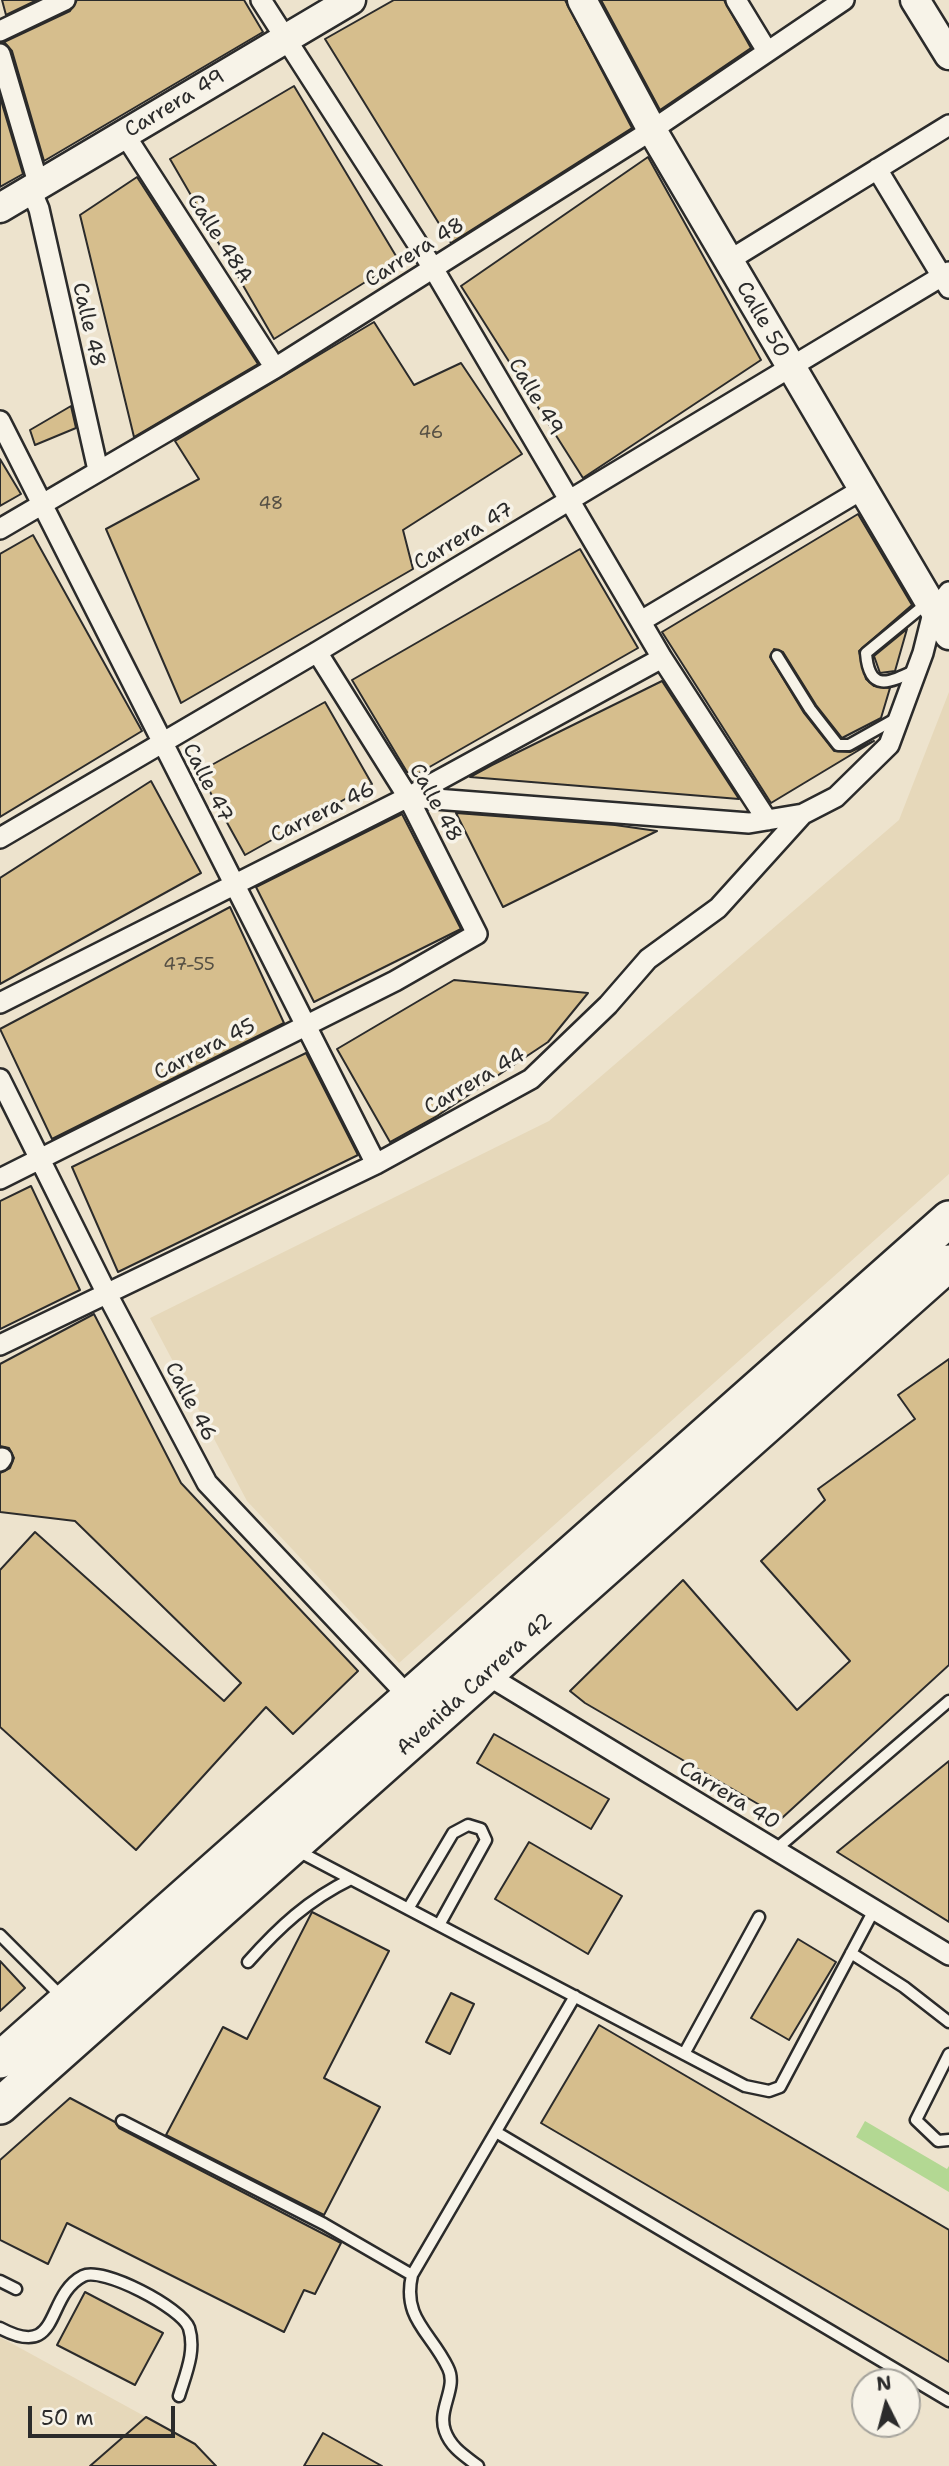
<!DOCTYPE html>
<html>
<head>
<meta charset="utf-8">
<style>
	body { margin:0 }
	#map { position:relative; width:949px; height:2466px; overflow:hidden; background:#ede3cd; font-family:"Shantell Sans",sans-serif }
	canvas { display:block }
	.north { position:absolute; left:851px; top:2368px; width:70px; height:70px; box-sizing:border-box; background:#f7f3e8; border:2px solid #a5a39c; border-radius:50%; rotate:354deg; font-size:19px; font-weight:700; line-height:28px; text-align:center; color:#2b2b2b }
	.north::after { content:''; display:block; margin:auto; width:24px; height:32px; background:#2b2b2b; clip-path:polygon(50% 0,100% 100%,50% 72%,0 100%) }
	.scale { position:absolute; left:28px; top:2406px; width:147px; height:32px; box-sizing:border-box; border:4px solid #2b2b2b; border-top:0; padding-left:9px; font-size:21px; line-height:24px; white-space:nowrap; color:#2b2b2b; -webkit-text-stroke:5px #f7f3e8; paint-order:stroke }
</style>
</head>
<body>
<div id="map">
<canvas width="949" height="2466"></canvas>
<div class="north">N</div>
<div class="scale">50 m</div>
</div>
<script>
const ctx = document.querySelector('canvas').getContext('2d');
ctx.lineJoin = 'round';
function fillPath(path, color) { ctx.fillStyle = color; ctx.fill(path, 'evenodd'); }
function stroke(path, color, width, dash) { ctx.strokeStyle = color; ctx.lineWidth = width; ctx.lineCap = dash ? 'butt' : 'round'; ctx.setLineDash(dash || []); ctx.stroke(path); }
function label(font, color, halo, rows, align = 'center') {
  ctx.font = font + ' "Shantell Sans",sans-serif'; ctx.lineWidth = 7; ctx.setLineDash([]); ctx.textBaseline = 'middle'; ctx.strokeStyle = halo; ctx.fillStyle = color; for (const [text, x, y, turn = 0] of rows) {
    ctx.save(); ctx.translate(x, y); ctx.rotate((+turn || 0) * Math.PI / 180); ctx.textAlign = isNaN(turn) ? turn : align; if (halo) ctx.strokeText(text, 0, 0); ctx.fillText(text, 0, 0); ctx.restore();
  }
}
fillPath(new Path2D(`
	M949 692V1174L399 1663 247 1501 150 1318 549 1121 899 820Z
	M0 2337 146 2417 90 2466H0Z`), '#e6d8ba');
fillPath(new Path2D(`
	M865 2121 947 2169 949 2166V2192L856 2137Z`), '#b3d893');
const building = new Path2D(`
	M2 0H37L6 15Z
	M77 0H244L263 32 44 161 12 51 4 42 70 11Z
	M394 0H565L632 128 451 243 325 39Z
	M601 0H724L751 48 660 110Z
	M294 86 399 261 274 339 170 159Z
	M0 97 23 174 0 187Z
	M648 157 761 360 583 478 461 286Z
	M137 177 258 364 134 437 80 215Z
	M374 322 414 385 461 363 522 454 403 530 413 569 181 703 106 529 199 479 175 441Z
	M71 406 76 428 35 445 30 430Z
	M0 459 21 494 0 506Z
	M858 514 912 605 859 651 866 679 874 686 890 688 881 718 842 738 816 705 783 652 774 649 770 657 804 713 834 751 850 752 874 741 771 803 662 632Z
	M33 535 142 731 0 817V554Z
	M580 549 638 648 419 773 407 772 352 680Z
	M907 629 895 671 880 673 874 656Z
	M662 681 739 799 470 777 492 765Z
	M325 702 372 784 245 855 199 772Z
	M151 781 201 873 0 984V878Z
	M456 813 615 825 657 831 503 907Z
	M402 814 461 929 314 1002 256 887Z
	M230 907 284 1023 52 1139 0 1029Z
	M454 980 588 993 548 1042 437 1116 390 1142 337 1049Z
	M306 1053 358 1155 118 1272 72 1167Z
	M31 1186 80 1290 0 1329V1201Z
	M94 1314 181 1483 358 1671 293 1734 266 1707 136 1850 0 1727V1570L35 1532 224 1701 241 1683 75 1521 0 1512V1473L10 1468 14 1458 9 1448 0 1446V1364Z
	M949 1359V1665L782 1818 585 1703 570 1691 683 1580 797 1710 850 1661 761 1561 825 1500 818 1489 915 1419 898 1395Z
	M494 1734 609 1799 591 1829 477 1763Z
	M949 1761V1922L837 1852Z
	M529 1842 622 1896 588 1954 495 1899Z
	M312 1912 389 1951 324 2078 380 2107 324 2215 166 2135 223 2027 247 2039Z
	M798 1939 836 1962 789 2040 751 2018Z
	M0 1961 25 1988 0 2011Z
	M451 1993 474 2004 450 2054 426 2042Z
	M599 2025 949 2230V2362L541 2123Z
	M70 2098 115 2122 119 2128 341 2243 315 2294 304 2290 284 2332 67 2223 48 2264 0 2240V2160Z
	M85 2292 163 2333 135 2385 57 2345Z
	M146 2417 195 2444 216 2466H90Z
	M323 2433 382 2466H304Z`);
fillPath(building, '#d6be8d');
stroke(building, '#2b2b2b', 2);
const lane = new Path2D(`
	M777 656 810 709 838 745H849L897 718
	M916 670C889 683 869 693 866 653L927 603
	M775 1850 949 1701
	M298 1851 745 2086 769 2091 780 2087 874 1910
	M408 1909 453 1833 468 1825 481 1829 486 1840 439 1925
	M0 1935 61 1996
	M851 1953 904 1987 949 2022
	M248 1962C279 1927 308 1900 351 1879
	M684 2054 759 1917
	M949 2054 916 2120 938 2141 949 2140
	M122 2121 324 2224 412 2275
	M496 2132 949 2401
	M0 2281 16 2289
	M0 2328C62 2361 44 2296 83 2276 102 2266 182 2308 189 2328 196 2351 186 2373 179 2396
	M478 2466C465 2456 451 2448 445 2431 437 2409 458 2388 448 2368 431 2332 402 2319 412 2275L575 1996`);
const street = new Path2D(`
	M261 0 433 268 662 658 767 820
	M736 0 767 51
	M0 31 65 0
	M0 54 39 186
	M125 135 275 368
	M877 169 949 288
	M31 190 39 209 98 470
	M728 261 949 125
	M0 421 376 1164
	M0 529 275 368 652 130 844 0
	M641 621 861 490
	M409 797 749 823 803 814
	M0 838 317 652 949 272
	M0 1003 408 797 662 658
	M0 1079 106 1292 207 1483 410 1698
	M0 1179 395 981 477 934 408 797 317 652
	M0 1345 376 1164 531 1079 608 1005 648 959 718 908 803 814 836 797 889 745 923 653 933 613 949 592
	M0 1461 2 1458
	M487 1675 949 1955`);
const secondary = new Path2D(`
	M582 0 652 130 949 635
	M915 0 949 55
	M0 208 351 0`);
const highway = new Path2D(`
	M0 2060 949 1219
	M0 2106 949 1263`);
stroke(lane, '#2b2b2b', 15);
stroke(street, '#2b2b2b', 24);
stroke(secondary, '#2b2b2b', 33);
stroke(highway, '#2b2b2b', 40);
stroke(lane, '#f7f3e8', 10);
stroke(street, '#f7f3e8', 19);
stroke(secondary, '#f7f3e8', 28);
stroke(highway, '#f7f3e8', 35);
label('18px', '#565044', null, [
	["46",431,433],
	["48",271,504],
	["47-55",189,965]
]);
label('21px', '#2b2b2b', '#f7f3e8', [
	["Carrera 49",175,104,-31],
	["Calle 48A",219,239,57],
	["Carrera 48",415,253,-32],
	["Calle 50",762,320,60],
	["Calle 48",88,325,77],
	["Calle 49",535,397,59],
	["Carrera 47",464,537,-31],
	["Calle 47",207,783,63],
	["Calle 48",435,803,61],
	["Carrera 46",323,813,-26],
	["Carrera 45",205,1050,-27],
	["Carrera 44",475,1082,-30],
	["Calle 46",190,1402,62],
	["Avenida Carrera 42",475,1685,-42],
	["Carrera 40",729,1796,31]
]);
</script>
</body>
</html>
